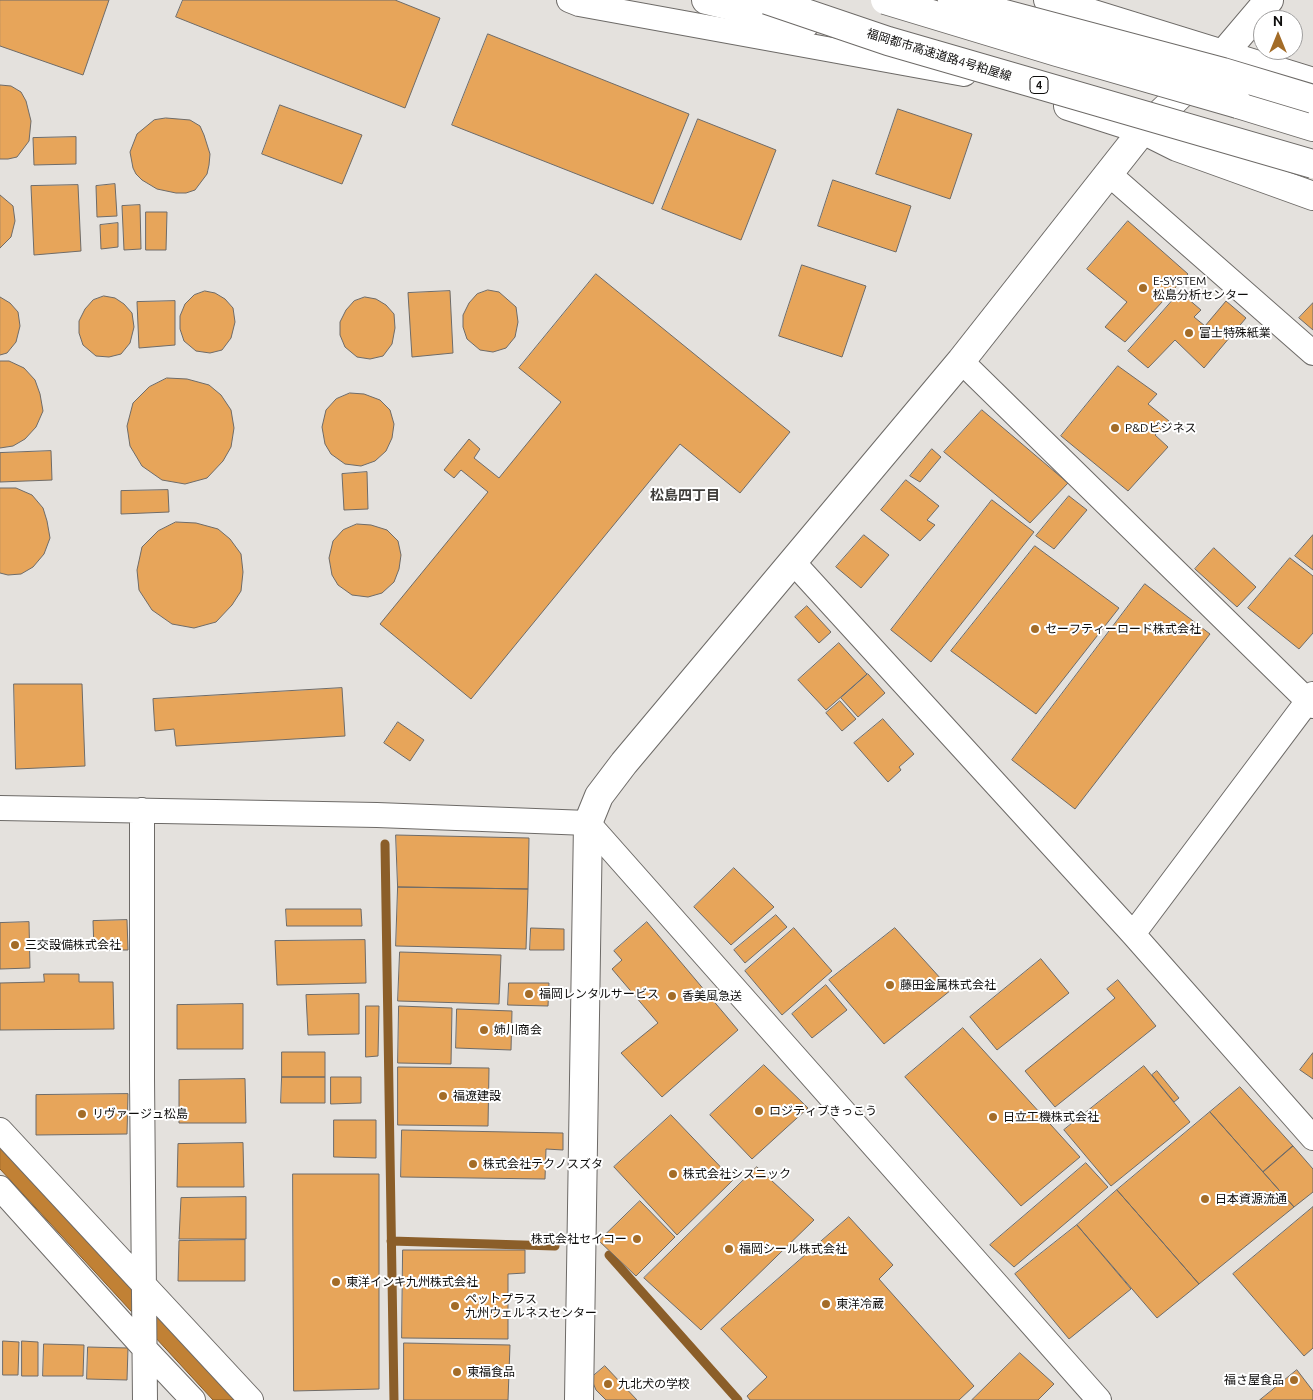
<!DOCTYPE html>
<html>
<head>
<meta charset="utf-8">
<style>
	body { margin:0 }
	#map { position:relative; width:1313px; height:1400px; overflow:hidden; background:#e4e1dd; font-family:Ubuntu,sans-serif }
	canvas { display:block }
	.north { position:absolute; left:1253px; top:10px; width:50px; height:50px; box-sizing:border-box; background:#fff; border:1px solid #9f9e9e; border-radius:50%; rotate:0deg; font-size:14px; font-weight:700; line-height:20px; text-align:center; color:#0e0d0c }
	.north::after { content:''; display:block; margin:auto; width:18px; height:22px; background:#a36c28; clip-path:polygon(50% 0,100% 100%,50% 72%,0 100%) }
</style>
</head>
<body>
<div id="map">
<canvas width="1313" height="1400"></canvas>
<div class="north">N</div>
</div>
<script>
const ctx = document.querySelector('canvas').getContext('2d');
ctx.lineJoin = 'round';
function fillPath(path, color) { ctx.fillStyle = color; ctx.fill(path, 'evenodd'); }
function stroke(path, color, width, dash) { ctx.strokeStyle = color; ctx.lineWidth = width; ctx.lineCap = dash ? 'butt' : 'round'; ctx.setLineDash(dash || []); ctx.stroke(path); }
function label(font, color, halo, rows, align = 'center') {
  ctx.font = font + ' Ubuntu,"Noto Sans JP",sans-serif'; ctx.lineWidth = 4; ctx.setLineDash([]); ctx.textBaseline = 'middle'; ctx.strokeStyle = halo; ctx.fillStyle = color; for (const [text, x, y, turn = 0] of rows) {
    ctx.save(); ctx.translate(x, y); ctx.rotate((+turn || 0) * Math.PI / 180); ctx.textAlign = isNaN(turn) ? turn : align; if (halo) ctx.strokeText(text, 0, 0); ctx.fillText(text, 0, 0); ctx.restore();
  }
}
const water = new Path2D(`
	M0 1145 235 1400H213L0 1169Z`);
fillPath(water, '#c18135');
stroke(water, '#8b5e29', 1);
stroke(new Path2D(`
	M385 844 394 1400
	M391 1241 555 1246
	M609 1255 738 1400`), '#8b5e29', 9);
const building = new Path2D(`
	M0 0H109L83 75 0 46Z
	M183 0H395L440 18 405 108 176 17Z
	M488 34 689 114 653 204 452 125Z
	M0 85 11 86 21 92 26 101 31 121 29 141 17 157 8 159H0Z
	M280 105 362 135 342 184 262 154Z
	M898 109 972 134 950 199 876 174Z
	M166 118 190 120 200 126 204 135 210 154 209 165 207 174 195 190 186 193H176L157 189 142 180 136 174 133 168 130 152 137 134 154 120Z
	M698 119 776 150 741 240 662 209Z
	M76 137V164L34 165 33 138Z
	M833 180 911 206 896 252 818 226Z
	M115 184 117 216 97 217 96 186Z
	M78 185 81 251 34 255 31 186Z
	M0 195 13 206 15 221 11 237 0 248Z
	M140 205 141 249 124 250 122 206Z
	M146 212H167L166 250H146Z
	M1128 221 1188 274 1125 342 1105 327 1127 302 1087 269Z
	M118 223V247L101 249 100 225Z
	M802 265 866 286 842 357 779 336Z
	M596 274 790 432 740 493 680 444 471 699 380 624 488 492 461 470 454 478 444 470 469 439 480 449 474 458 499 478 561 402 519 368Z
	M488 290 499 292 516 307 518 322 515 337 506 348 493 352 480 350 467 339 463 327V315L469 303 477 294Z
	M205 291 215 293 225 299 233 308 235 322 231 338 222 350 210 353 196 351 184 341 180 329V316L185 304 194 295Z
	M450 291 453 353 412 357 408 293Z
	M1180 292 1201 310 1194 317 1205 326 1226 301 1246 318 1204 368 1175 340 1148 368 1128 351Z
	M104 296 115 298 124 304 132 313 134 327 130 343 121 354 109 357 96 356 83 345 79 333V321L85 309 93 300Z
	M0 297 10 303 18 312 20 326 16 342 7 353 0 355Z
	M365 297 376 299 386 305 394 314 395 328 392 344 383 356 370 359 357 357 345 347 340 335V322L346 310 354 301Z
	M175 301V345L139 348 137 302Z
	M1313 303V330L1299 318Z
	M0 361H9L24 368 35 380 40 394 43 411 36 427 25 439 13 446 0 448Z
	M1118 366 1157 394 1148 404 1169 421 1155 435 1168 447 1128 491 1061 436Z
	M167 378 187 379 209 385 221 395 231 410 234 428 231 447 223 461 207 478 185 484 162 480 142 466 130 446 127 426 133 403 149 387Z
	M350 393 364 394 380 400 390 410 394 424 392 438 386 451 375 461 361 466 345 464 331 454 325 444 322 427 326 410 336 399Z
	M982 410 1068 483 1030 523 944 452Z
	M932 449 941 457 920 482 910 476Z
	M51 451 52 480 0 482V453Z
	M367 472 368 509 344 510 342 474Z
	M906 480 939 506 927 520 935 525 920 541 881 510Z
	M0 488H16L32 495 43 508 47 521 50 538 44 554 33 567 21 574 8 575 0 573Z
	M168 490 169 512 121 514V491Z
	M1069 496 1087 510 1054 549 1036 536Z
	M992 500 1034 532 931 662 891 630Z
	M176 522 196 523 218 529 230 539 241 554 243 572 241 591 232 605 216 622 194 628 172 624 152 610 139 590 137 570 142 547 158 531Z
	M357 524 371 525 387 530 398 541 401 555 399 569 394 582 382 593 368 597 352 595 338 585 332 575 329 558 333 541 343 530Z
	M864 535 889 555 861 588 836 567Z
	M1313 535V570L1295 556Z
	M1035 546 1119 608 1036 714 951 651Z
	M1214 548 1256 587 1237 607 1195 569Z
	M1290 558 1313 576V633L1299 649 1248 608Z
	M1145 584 1210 634 1075 809 1012 760Z
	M807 606 831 632 819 643 795 617Z
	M839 643 867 674 826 710 798 680Z
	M868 674 885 693 858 717 841 698Z
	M14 684H82L85 766 16 769Z
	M342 688 345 736 176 746 174 729 155 731 153 699Z
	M840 701 856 719 842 731 826 713Z
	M883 719 914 754 899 767 901 770 888 782 854 743Z
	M398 722 424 740 410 761 384 743Z
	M396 835 529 838 528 889 398 887Z
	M734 868 774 907 731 945 694 907Z
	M398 887 528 889 526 949 396 946Z
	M286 909H361L362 926H287Z
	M776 915 787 927 745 963 734 950Z
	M127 920 128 950H94L93 921Z
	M29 922 30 968 0 969V923Z
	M647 922 738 1030 662 1097 621 1053 658 1023 612 969 622 960 614 951Z
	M531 928 564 929V950H530Z
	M794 928 832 971 782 1015 745 971Z
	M895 928 951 990 884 1044 829 980Z
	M365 940 366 983 277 985 275 941Z
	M400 952 501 955 499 1004 398 1001Z
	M1041 959 1069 993 997 1050 970 1017Z
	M44 974H79V982H113L114 1029 0 1030V983L44 982Z
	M1118 980 1156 1026 1055 1107 1025 1071 1115 998 1107 989Z
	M509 983H549L548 1006 508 1005Z
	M826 985 847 1010 812 1038 792 1014Z
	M359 994V1034L308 1035 306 995Z
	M243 1004V1049H177V1005Z
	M366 1006H379L378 1056 366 1057Z
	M399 1006 452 1008 451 1064 398 1063Z
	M457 1009 512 1011 511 1050 456 1048Z
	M963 1028 1080 1157 1021 1206 905 1077Z
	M282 1052H325V1077H282Z
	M1313 1053V1079L1300 1070Z
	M764 1065 808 1108 752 1159 710 1115Z
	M1144 1066 1190 1122 1111 1186 1064 1130Z
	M398 1067 489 1068 488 1126 398 1125Z
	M1157 1071 1179 1098 1174 1102 1152 1075Z
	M282 1077H325V1103H281Z
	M331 1077H361V1103L331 1104Z
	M245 1079 246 1123H179V1080Z
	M1240 1087 1293 1146 1263 1172 1210 1112Z
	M128 1094 127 1134 36 1135V1095Z
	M1210 1112 1294 1207 1199 1284 1117 1190Z
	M671 1115 733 1180 677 1235 614 1167Z
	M334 1120H376V1158L334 1157Z
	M402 1130 563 1133V1150L546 1149 545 1179 401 1177Z
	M243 1143 244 1187H177L178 1144Z
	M1293 1146 1313 1169V1192L1294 1207 1263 1172Z
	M1086 1163 1108 1187 1014 1267 990 1245Z
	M757 1167 814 1220 701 1330 644 1278Z
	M293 1174H379V1389L294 1391Z
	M1117 1190 1199 1284 1157 1318 1077 1225Z
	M246 1197V1239H179L181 1198Z
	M640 1201 675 1237 636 1276 599 1241Z
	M1313 1207V1348L1304 1356 1233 1274Z
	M849 1217 893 1265 879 1279 974 1386 959 1400H750L747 1396 767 1377 721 1329Z
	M1077 1225 1131 1289 1069 1339 1015 1274Z
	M245 1240V1281H178L179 1241Z
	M403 1250H525V1273L508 1274V1339L402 1338Z
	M3 1341 19 1342 18 1375H3Z
	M22 1341 38 1342V1376H22Z
	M404 1343 510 1345 508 1400H404Z
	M44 1344 84 1345 83 1376H43Z
	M88 1347 128 1348 127 1380 87 1379Z
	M1020 1353 1054 1384 1038 1400H972Z
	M605 1366 637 1400H606L596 1390 591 1378Z
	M1297 1370 1313 1391V1400H1260Z`);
fillPath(building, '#e7a55a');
stroke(building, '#6e6b68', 1);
const street = new Path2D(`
	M569 0 579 4 964 74
	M1109 174 1313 353
	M961 361 1313 706
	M793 562 1133 934 1313 1138
	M0 808 377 815 588 823 1099 1400
	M142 810V1079L145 1400
	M1133 934 1313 694
	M0 1130 251 1400
	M0 1188 145 1349 193 1400`);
const secondary = new Path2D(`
	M706 0 805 24
	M1048 0 1313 82
	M1068 106 1143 130 1177 147 1313 196
	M579 1400 588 823 599 796 624 763 961 361 1143 130 1224 53 1269 0`);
const highway = new Path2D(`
	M1238 104 1313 127`);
stroke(street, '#6d6a67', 26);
stroke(secondary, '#6d6a67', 30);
stroke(highway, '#6d6a67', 30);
stroke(street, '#fff', 24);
stroke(secondary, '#fff', 28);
stroke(highway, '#fff', 28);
const highwayBridge = new Path2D(`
	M767 0 888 41 1313 164
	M885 0 1057 52 1238 104
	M952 0 1223 72 1313 99`);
stroke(highwayBridge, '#6d6a67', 30, []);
stroke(highwayBridge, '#fff', 28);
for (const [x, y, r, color] of [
	[1143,288,5,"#a36c28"],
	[1189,333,5,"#a36c28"],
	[1115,428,5,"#a36c28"],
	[1035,629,5,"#a36c28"],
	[15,945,5,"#a36c28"],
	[890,985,5,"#a36c28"],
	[529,994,5,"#a36c28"],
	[672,996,5,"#a36c28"],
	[484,1030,5,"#a36c28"],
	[443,1096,5,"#a36c28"],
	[759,1111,5,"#a36c28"],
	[82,1114,5,"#a36c28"],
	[993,1117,5,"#a36c28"],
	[473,1164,5,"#a36c28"],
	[673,1174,5,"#a36c28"],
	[1205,1199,5,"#a36c28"],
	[637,1239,5,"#a36c28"],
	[729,1249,5,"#a36c28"],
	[336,1282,5,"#a36c28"],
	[826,1304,5,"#a36c28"],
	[455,1306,5,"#a36c28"],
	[457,1372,5,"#a36c28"],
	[1294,1380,5,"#a36c28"],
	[608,1384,5,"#a36c28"]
]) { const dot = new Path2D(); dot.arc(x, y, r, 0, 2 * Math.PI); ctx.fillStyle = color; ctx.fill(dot); stroke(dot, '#fff', 2); }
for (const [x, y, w] of [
	[1039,85,18]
]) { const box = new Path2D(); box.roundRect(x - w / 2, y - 8.5, w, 17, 4); ctx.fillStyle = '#fff'; ctx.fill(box); stroke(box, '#0e0d0c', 1); }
label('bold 11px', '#0e0d0c', null, [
	["4",1039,85]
]);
label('12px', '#0e0d0c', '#fff', [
	["福岡都市高速道路4号粕屋線",939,55,17]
]);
label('12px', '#0e0d0c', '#fff', [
	["E-SYSTEM",1153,281],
	["松島分析センター",1153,295],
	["富士特殊紙業",1199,333],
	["P&Dビジネス",1125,428],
	["セーフティーロード株式会社",1045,629],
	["三交設備株式会社",25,945],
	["藤田金属株式会社",900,985],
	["福岡レンタルサービス",539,994],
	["香美風急送",682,996],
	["姉川商会",494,1030],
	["福遼建設",453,1096],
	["ロジティブきっこう",769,1111],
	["リヴァージュ松島",92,1114],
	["日立工機株式会社",1003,1117],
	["株式会社テクノスズタ",483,1164],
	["株式会社シスニック",683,1174],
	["日本資源流通",1215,1199],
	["株式会社セイコー",627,1239,"right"],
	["福岡シール株式会社",739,1249],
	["東洋インキ九州株式会社",346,1282],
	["ペットプラス",465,1299],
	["九州ウェルネスセンター",465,1313],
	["東洋冷蔵",836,1304],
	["東福食品",467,1372],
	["福さ屋食品",1284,1380,"right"],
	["九北犬の学校",618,1384]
], 'left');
label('bold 14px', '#3f3d3a', '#fff', [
	["松島四丁目",685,495]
]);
</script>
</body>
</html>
